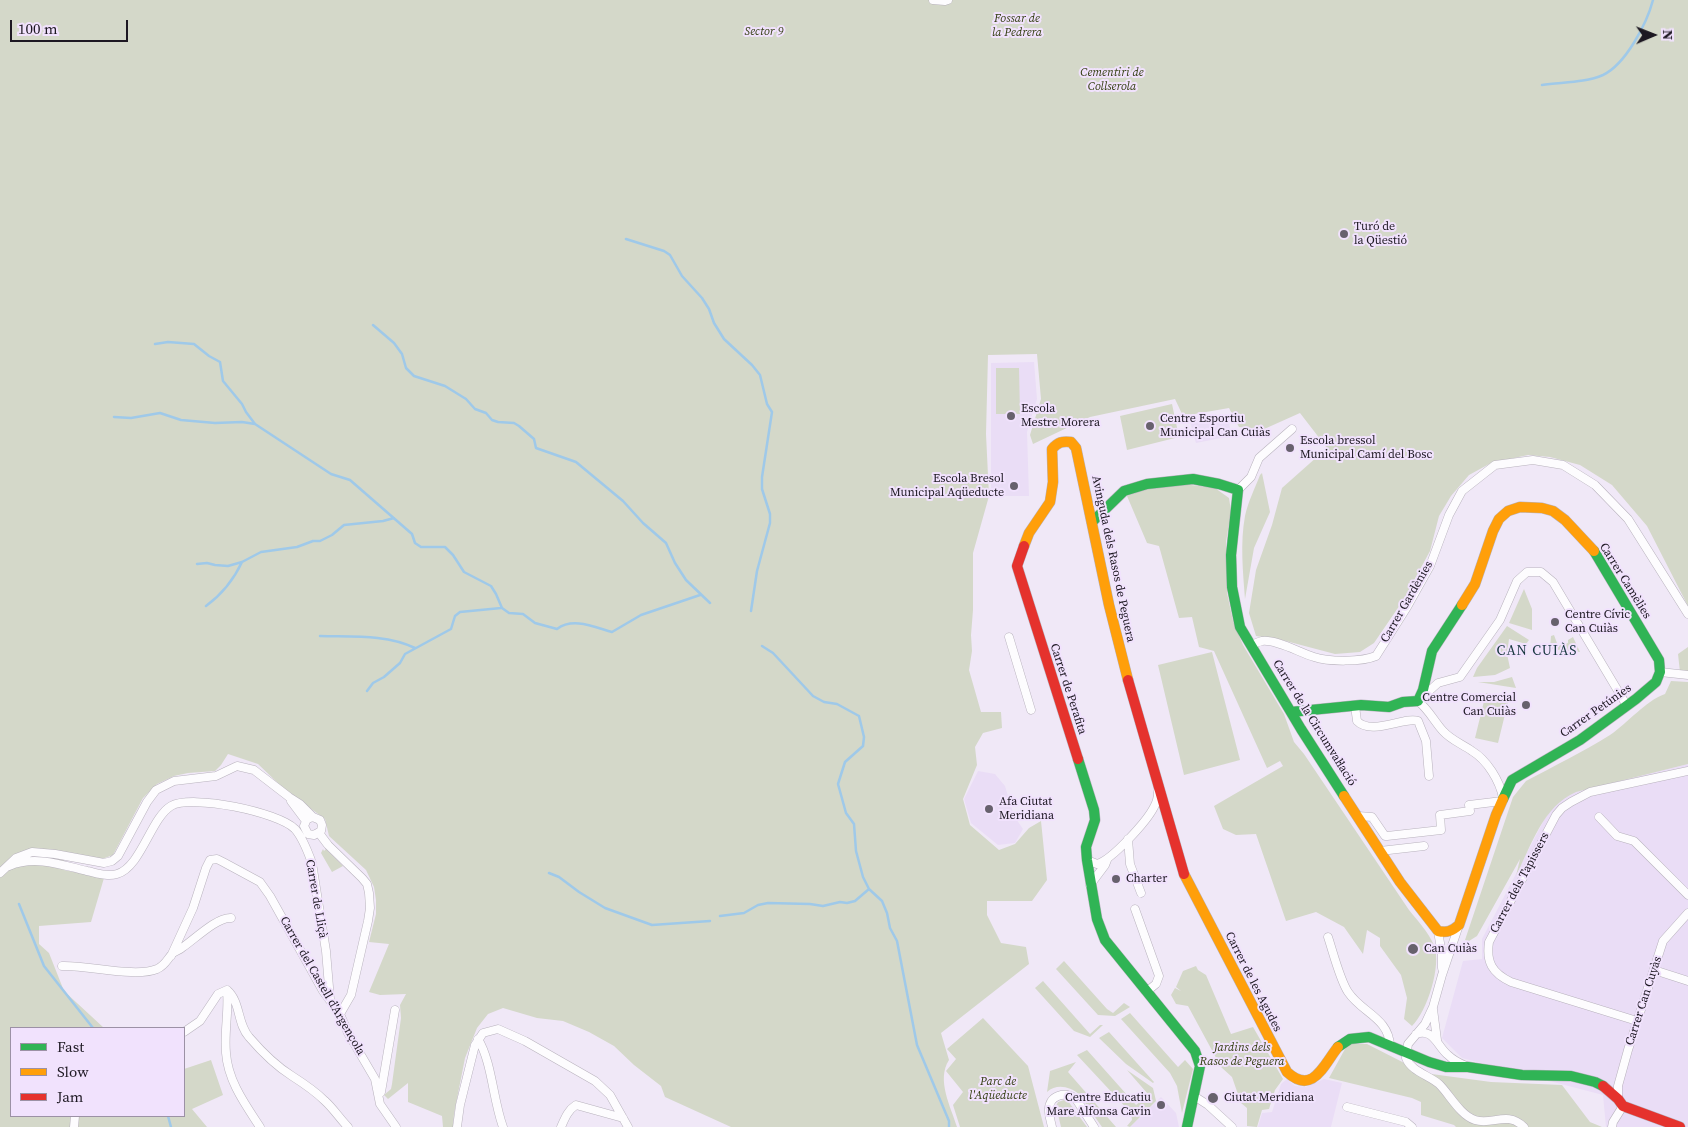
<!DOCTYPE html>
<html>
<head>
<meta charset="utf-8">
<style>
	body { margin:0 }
	#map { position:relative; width:1688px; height:1127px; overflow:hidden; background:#f0e8f7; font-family:"Source Serif 4",serif }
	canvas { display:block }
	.legend { position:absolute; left:10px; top:1027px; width:175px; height:90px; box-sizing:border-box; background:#f1e2fd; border:1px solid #9c91a5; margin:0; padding:6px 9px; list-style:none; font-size:15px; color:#1d1822 }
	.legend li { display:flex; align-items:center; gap:10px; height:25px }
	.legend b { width:25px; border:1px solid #9c91a5 }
	.north { position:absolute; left:1628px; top:10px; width:50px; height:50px; -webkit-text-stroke:4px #f1e2fd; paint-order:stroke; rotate:89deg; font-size:14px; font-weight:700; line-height:20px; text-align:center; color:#1d1822 }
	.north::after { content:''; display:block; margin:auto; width:18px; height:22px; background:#1d1822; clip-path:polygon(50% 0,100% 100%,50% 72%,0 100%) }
	.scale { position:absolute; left:10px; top:20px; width:118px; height:22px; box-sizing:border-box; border:2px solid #1d1822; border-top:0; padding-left:6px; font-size:15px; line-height:18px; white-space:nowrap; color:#1d1822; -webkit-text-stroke:4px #f1e2fd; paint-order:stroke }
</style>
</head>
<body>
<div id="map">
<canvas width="1688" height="1127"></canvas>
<ul class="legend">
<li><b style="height:6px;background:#30b455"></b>Fast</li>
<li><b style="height:6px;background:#ff9f0a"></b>Slow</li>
<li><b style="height:6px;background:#e5322d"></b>Jam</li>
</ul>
<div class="north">N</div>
<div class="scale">100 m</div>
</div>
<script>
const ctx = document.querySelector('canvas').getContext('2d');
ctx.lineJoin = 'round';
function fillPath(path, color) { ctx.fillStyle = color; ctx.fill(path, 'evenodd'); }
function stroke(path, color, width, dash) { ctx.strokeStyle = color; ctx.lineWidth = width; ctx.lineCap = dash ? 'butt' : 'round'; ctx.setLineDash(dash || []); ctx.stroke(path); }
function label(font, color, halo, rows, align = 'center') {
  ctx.font = font + ' "Source Serif 4",serif'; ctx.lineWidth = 4; ctx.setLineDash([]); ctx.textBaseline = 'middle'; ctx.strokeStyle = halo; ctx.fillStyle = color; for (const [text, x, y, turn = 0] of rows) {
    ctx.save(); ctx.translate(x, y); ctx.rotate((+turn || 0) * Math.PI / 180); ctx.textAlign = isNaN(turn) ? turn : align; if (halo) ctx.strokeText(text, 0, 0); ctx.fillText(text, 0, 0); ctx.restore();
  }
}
fillPath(new Path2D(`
	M1034 362 1037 399 1027 432 1029 496H991V363Z
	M1228 414 1231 436 1196 443 1190 422Z
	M1688 764V1127H1606L1603 1095 1462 1058 1442 1038 1463 961 1482 959V939L1557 795Z
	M978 771 995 774 1005 786 1014 816 1023 829 1015 843 998 845 971 823 964 799Z
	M1287 1079 1295 1086 1306 1087 1324 1079 1342 1083 1331 1127H1258L1262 1113 1272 1112 1281 1084Z
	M1161 1097 1176 1113 1179 1127H1130Z`), '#eaddf6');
fillPath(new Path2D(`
	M0 0H1688V606L1647 526 1612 485 1580 465 1550 457 1528 455 1491 463 1469 475 1451 496 1439 516 1430 551 1404 599 1374 643 1360 652 1335 654 1282 640 1256 636 1249 613 1256 570 1272 525 1282 488 1327 448 1300 413 1262 430 1239 427 1229 408 1183 416 1175 399 1090 417 1033 444 1030 435 1041 399 1037 354 988 355 986 434 989 496 973 553V610L971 635 972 651 969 670 981 712H1001L1002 728 983 733 975 747 977 765 963 799 970 825 999 850 1015 844 1029 828 1041 821 1047 880 1032 901H987V915L1001 943 1026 947 1029 964 941 1033 949 1060C936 1080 951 1107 957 1127H731L665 1097 661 1086 634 1065 614 1046 589 1032 563 1021 537 1018 503 1008 488 1014 477 1028 465 1058 454 1114 453 1127H443L442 1116 408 1102V1083L388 1099 384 1095 391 1089 392 1084 401 1018 400 1005 406 994 380 995 369 992 389 944 369 942 376 914V900L374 887 366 870 329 836 325 819 284 789 258 764 228 754 221 765 215 771 188 773 174 776 157 784 143 798 113 855 102 859 64 852V870L104 878 91 922 39 926V944L49 953 64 991 104 1028H11V1116H184V1069L211 1060 223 1095 192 1109 207 1127H0Z
	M996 368H1019L1020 414H996Z
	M1172 404 1179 437 1127 450 1120 416Z
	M1262 473 1270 512 1254 548 1245 599C1243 572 1240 543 1245 516 1248 502 1255 488 1260 475Z
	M1174 485H1191L1215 488 1229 498 1231 511 1226 542 1227 593 1233 621 1243 645 1284 714 1294 742 1304 754 1409 910C1418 921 1428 932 1434 945 1442 965 1427 1012 1412 1026L1404 1019 1407 998 1401 975 1380 946V938L1367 930 1363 954 1344 927 1316 912 1286 921 1256 834 1236 835 1223 829 1214 806 1283 766 1280 761 1267 768 1214 651 1199 647 1192 617 1179 618 1159 546 1147 543 1127 496 1145 489Z
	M1524 589 1532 609V630L1509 623Z
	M1507 626 1529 640 1526 644 1509 639 1507 654 1510 668 1495 675 1473 677 1477 668Z
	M1554 635 1558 646 1568 643V640L1573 637 1580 652 1550 649 1551 636Z
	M1688 647V672H1680L1678 654Z
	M1212 652 1240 760 1184 775 1158 665Z
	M1512 677 1516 688 1478 682H1494Z
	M1671 681 1688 682V764L1576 792C1543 806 1531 846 1516 876L1520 859 1477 936 1469 941 1465 940 1513 797 1526 781C1554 766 1583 752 1610 735 1628 723 1645 701 1665 694Z
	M1486 693 1509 698 1498 743 1475 738Z
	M323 849 324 851 326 849 343 866 332 872 321 853Z
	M1064 961 1107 1009 1113 1013 1124 1003 1130 1007 1115 1016 1098 1015 1056 969Z
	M1196 966 1198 970 1206 975 1231 1034 1253 1027 1283 1079 1275 1090 1269 1109 1262 1110 1257 1127 1247 1126V1108L1241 1103 1232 1077 1221 1067 1188 1006 1176 1004 1171 995 1175 988 1181 991 1176 987 1183 971Z
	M1043 981 1090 1034 1100 1025H1103L1090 1037 1074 1031 1035 988Z
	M1130 1013 1178 1067 1185 1060 1193 1069 1182 1113 1177 1086 1170 1073 1121 1019Z
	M983 1018 1028 1066 1044 1127H960L953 1105 963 1092 946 1071 956 1059 947 1049Z
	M1109 1032 1154 1082 1153 1083 1126 1064 1099 1038Z
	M1351 1044H1367L1424 1073 1491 1082 1562 1085 1590 1122 1602 1127H1456L1454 1125 1421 1115V1102L1412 1098 1329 1078 1345 1049Z
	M1087 1050 1136 1105 1146 1097 1145 1095 1147 1093 1127 1070 1153 1088 1156 1101 1130 1127 1127 1126 1132 1120 1131 1113 1077 1055Z
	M1076 1062 1068 1072 1116 1127H1102L1079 1094C1070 1087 1057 1083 1047 1092L1050 1071Z
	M1064 1100 1068 1101 1087 1127H1061L1056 1106 1058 1102Z`), '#d4d8c9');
stroke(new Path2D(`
	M1542 85C1561 82 1585 83 1603 75 1626 64 1647 23 1653 0
	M626 239 664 251 670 255 682 276 702 298 709 309 714 323 724 339 752 365 760 375 767 404 772 412 762 477V489L770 514V523L757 571 751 611
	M373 325 394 343 402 354 406 368 414 376 445 386 466 399 475 409 486 413 492 420 498 422 514 423 519 426 534 439 536 448 576 462 623 501 643 523 666 543 675 563 686 580 710 603
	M155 344 168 342 194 344 209 356 220 362 223 381 242 404 246 412 255 424 331 474 350 480 412 534 415 543 421 547H445L453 555 464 572 491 586 496 594 502 608 509 613 523 614 535 623 557 629C573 617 594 627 612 632L641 615 700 595
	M114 417 131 418 160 413 181 420 215 423 242 422 255 424
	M197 564 207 563 215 565 228 566 242 562 261 552 297 547 313 541H320L332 535 344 525 383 521 394 518
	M206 606C221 595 234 579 242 562
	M320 636C351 637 386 634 415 648
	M762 646 773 653 813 696 824 702 837 704 859 716 864 737 863 746 845 762 838 784 846 813 854 824 856 851 863 877 869 889 882 901 887 913 890 928 897 941 917 1045 949 1121V1127
	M367 691 373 683 384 677 400 663 405 654 451 629 455 616 460 612 501 608
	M549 873 559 877 579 892 605 908 652 925 710 921
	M19 904 44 966 93 1028
	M720 916 744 913 758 905 768 903 810 904 823 906 840 902 847 903 855 901 869 889
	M168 1116 171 1127`), '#9fc9e9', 2.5);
const street = new Path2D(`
	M933 0 945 1 948 0
	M1238 490 1251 477 1259 458 1292 429
	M1009 637 1031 710
	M1251 645C1254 644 1258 642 1262 641 1276 639 1300 653 1314 657 1329 662 1362 662 1376 656L1407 607 1430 566 1449 515 1462 491 1495 465 1533 460 1563 465 1595 485 1628 519 1688 614
	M1660 672 1688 675
	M1355 706 1357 721C1371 736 1406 716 1418 721L1426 741 1429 776
	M1503 798C1500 781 1487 760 1472 751 1462 744 1451 740 1443 731 1434 721 1429 710 1418 701L1438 683 1460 677 1500 620 1517 581 1527 572H1541L1553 582 1627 706
	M291 801 306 821
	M1358 816 1372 817 1385 836H1387L1441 830 1440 815 1470 811 1469 805 1502 801
	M1599 817 1617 836 1634 841 1688 895
	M319 833 328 845 362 878 367 884 369 893 370 908 368 921 351 995 340 1014
	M1128 839 1130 864 1141 893
	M1380 851 1424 846
	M1087 860 1097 864C1112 860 1147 821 1154 807 1157 802 1158 798 1158 792
	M9 866C35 855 62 865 87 871 97 873 107 877 117 874 141 867 151 818 171 806 192 794 278 812 295 829 303 838 308 852 312 863L326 951 330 999
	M0 873 16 858 32 852 55 854 104 863 112 861 118 856 147 802 156 790 174 781 216 776 237 766 254 770 289 797 300 804 313 817 320 820 322 825 321 831 314 835 308 834 304 826 307 819 313 817
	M1090 885 1105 865 1107 860
	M1135 909 1159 976 1156 984 1146 992
	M1459 925 1442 975 1433 1007 1425 1024 1408 1044 1406 1058C1411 1071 1428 1075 1439 1084 1450 1095 1460 1115 1475 1120 1492 1126 1507 1110 1524 1127
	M1438 931 1442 955V968
	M1328 937C1333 952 1340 980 1348 992 1362 1013 1389 1018 1390 1046
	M171 956 193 908 206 868 210 860 217 859 223 862 260 882 270 896 323 991 340 1014 348 1033 375 1079 380 1104 396 1127
	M62 966C89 965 135 978 157 969 166 965 167 959 173 953 176 951 180 950 183 947 195 939 217 917 231 918
	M1654 970 1688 981
	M227 990C241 1002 237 1024 249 1037 261 1051 276 1066 292 1076 303 1083 315 1091 325 1101 333 1108 340 1119 348 1127
	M227 990C229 1011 224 1032 226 1053 228 1081 245 1104 260 1127
	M1433 1009 1437 1040
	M1637 1021 1511 982C1492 973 1486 962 1489 942L1556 815 1562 808 1571 802 1590 792 1688 771
	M184 1032 200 1021 218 994 227 990
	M1416 1034C1434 1028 1437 1046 1448 1055 1453 1060 1459 1063 1466 1066
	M478 1039C492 1062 493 1100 503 1127
	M381 1092 395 1010
	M1194 1096 1208 1105 1232 1127
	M1618 1099V1086L1628 1050 1663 941 1688 913
	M1347 1107 1406 1122 1412 1127
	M74 1127 75 1116
	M457 1127 460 1105 475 1045 483 1033 498 1029 525 1041 595 1081 610 1095 628 1127
	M561 1127C565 1118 568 1110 576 1105L623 1118
	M1052 1127C1051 1122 1049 1116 1049 1111 1048 1095 1065 1091 1076 1099L1094 1127
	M1612 1127 1613 1122 1623 1106`);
const fast = new Path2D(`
	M1092 522 1124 491 1147 484 1193 479 1219 484 1238 490 1231 555 1232 587 1240 627 1301 729 1344 796
	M1291 712 1361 705 1389 707 1403 702 1418 701 1423 690 1432 651 1462 605
	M1078 759 1094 810 1095 820 1086 847 1087 860 1097 919 1105 940 1195 1051 1200 1066 1187 1127
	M1503 799 1512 780 1580 740 1636 699 1656 682 1660 672 1659 660 1594 551
	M1338 1047 1350 1039 1369 1037 1429 1062 1446 1067H1468L1522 1075 1571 1076 1595 1082 1603 1086`);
const slow = new Path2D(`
	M1024 546 1029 533 1050 502 1053 482 1052 449C1058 442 1062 441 1071 442L1076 448 1109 605 1128 680
	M1462 605 1475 584 1493 531 1499 519 1508 511 1520 507 1542 508 1553 511 1565 520 1594 551
	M1344 796 1400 882 1438 931C1447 933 1452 931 1459 925L1496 815 1503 799
	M1184 874 1287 1072C1313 1096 1324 1064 1338 1047`);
const jam = new Path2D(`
	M1024 546 1017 566 1078 759
	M1128 680 1184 874
	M1603 1086 1618 1099 1623 1106 1680 1127`);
stroke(street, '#b8b2bd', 9);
stroke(fast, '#b8b2bd', 11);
stroke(slow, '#b8b2bd', 11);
stroke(jam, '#b8b2bd', 11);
stroke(street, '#fdfcfe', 8);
stroke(fast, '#30b455', 10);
stroke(slow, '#ff9f0a', 10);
stroke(jam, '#e5322d', 10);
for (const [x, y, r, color] of [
	[1344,234,5,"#67616d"],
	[1011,416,5,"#67616d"],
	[1150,426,5,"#67616d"],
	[1290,448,5,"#67616d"],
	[1014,486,5,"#67616d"],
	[1555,622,5,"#67616d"],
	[1526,705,5,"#67616d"],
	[989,809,5,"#67616d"],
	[1116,879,5,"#67616d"],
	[1413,949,6,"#67616d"],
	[1213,1098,6,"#67616d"],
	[1161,1105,5,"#67616d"]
]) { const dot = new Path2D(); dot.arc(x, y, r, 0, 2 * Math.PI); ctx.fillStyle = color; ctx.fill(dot); stroke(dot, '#f1e2fd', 2); }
label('italic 12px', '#323d0f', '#f1e2fd', [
	["Fossar de",1017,19],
	["la Pedrera",1017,33],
	["Sector 9",764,32],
	["Cementiri de",1112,73],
	["Collserola",1112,87],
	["Jardins dels",1242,1048],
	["Rasos de Peguera",1242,1062],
	["Parc de",998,1082],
	["l'Aqüeducte",998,1096]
]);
label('12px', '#1d1822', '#f1e2fd', [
	["Turó de",1354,227],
	["la Qüestió",1354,241],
	["Escola",1021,409],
	["Mestre Morera",1021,423],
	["Centre Esportiu",1160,419],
	["Municipal Can Cuiàs",1160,433],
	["Escola bressol",1300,441],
	["Municipal Camí del Bosc",1300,455],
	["Escola Bresol",1004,479,"right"],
	["Municipal Aqüeducte",1004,493,"right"],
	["Centre Cívic",1565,615],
	["Can Cuiàs",1565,629],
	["Centre Comercial",1516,698,"right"],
	["Can Cuiàs",1516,712,"right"],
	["Afa Ciutat",999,802],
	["Meridiana",999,816],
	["Charter",1126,879],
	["Can Cuiàs",1424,949],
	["Centre Educatiu",1151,1098,"right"],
	["Mare Alfonsa Cavin",1151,1112,"right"],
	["Ciutat Meridiana",1224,1098]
], 'left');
label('12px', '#1d1822', '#f1e2fd', [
	["Avinguda dels Rasos de Peguera",1113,559,78],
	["Carrer Camèlies",1625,581,58],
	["Carrer Gardènies",1407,602,-60],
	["Carrer de Perafita",1068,689,72],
	["Carrer Petúnies",1596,711,-35],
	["Carrer de la Circumval·lació",1314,723,58],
	["Carrer dels Tapissers",1520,883,-62],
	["Carrer de Lliçà",316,899,80],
	["Carrer de les Agudes",1253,982,63],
	["Carrer del Castell d'Argençola",322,986,60],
	["Carrer Can Cuyàs",1644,1001,-72]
]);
ctx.letterSpacing = '1px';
label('14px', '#16363d', '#f1e2fd', [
	["CAN CUIÀS",1537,651]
]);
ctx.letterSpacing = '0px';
</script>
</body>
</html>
